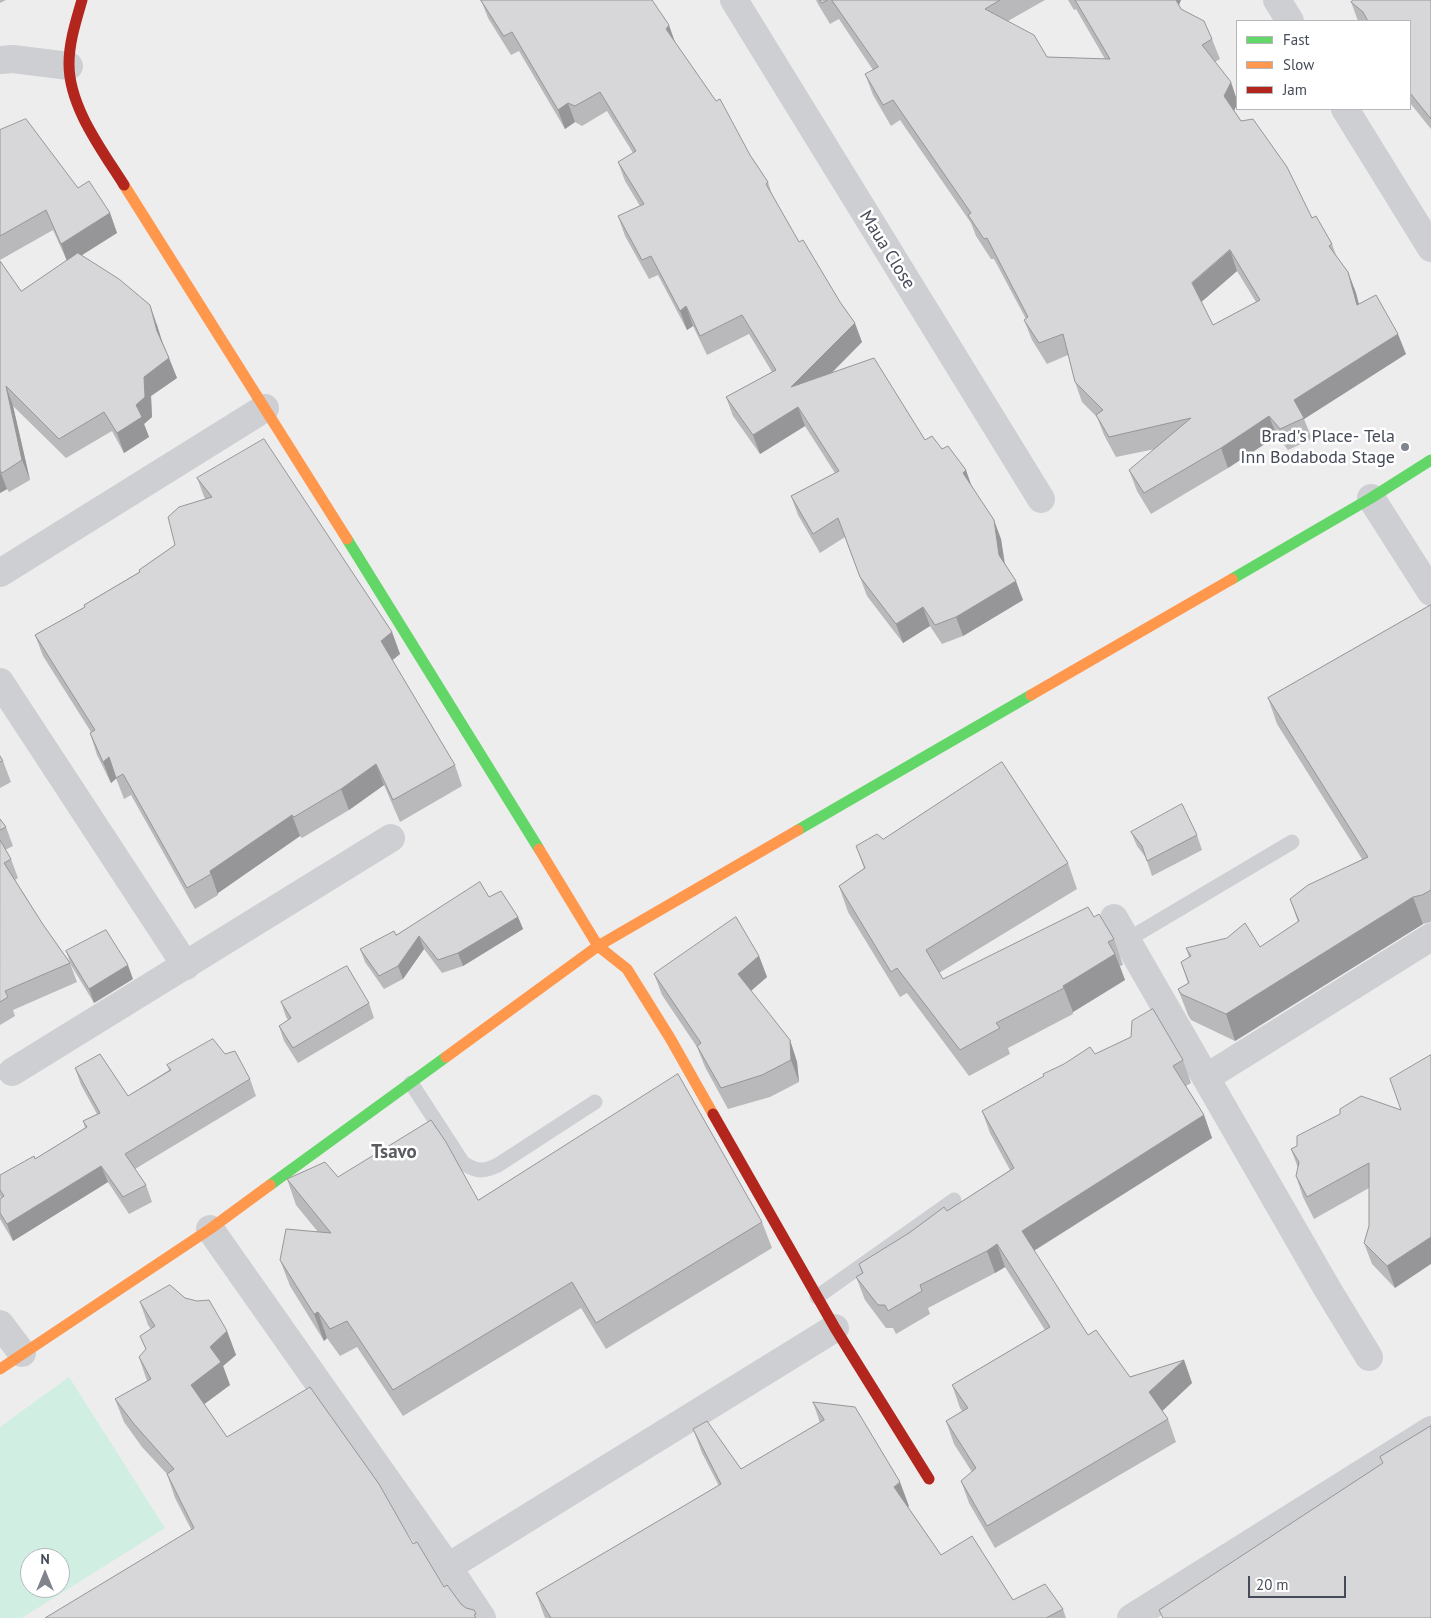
<!DOCTYPE html>
<html>
<head>
<meta charset="utf-8">
<style>
	body { margin:0 }
	#map { position:relative; width:1431px; height:1618px; overflow:hidden; background:#eeeded; font-family:"PT Sans",sans-serif }
	canvas { display:block }
	.legend { position:absolute; left:1236px; top:20px; width:175px; height:90px; box-sizing:border-box; background:#fff; border:1px solid #b5b7bd; margin:0; padding:6px 9px; list-style:none; font-size:15px; color:#454b59 }
	.legend li { display:flex; align-items:center; gap:10px; height:25px }
	.legend b { width:25px; border:1px solid #b5b7bd }
	.north { position:absolute; left:20px; top:1548px; width:50px; height:50px; box-sizing:border-box; background:#fff; border:1px solid #b5b7bd; border-radius:50%; rotate:0deg; font-size:14px; font-weight:700; line-height:20px; text-align:center; color:#454b59 }
	.north::after { content:''; display:block; margin:auto; width:18px; height:22px; background:#80848d; clip-path:polygon(50% 0,100% 100%,50% 72%,0 100%) }
	.scale { position:absolute; left:1248px; top:1576px; width:98px; height:22px; box-sizing:border-box; border:2px solid #454b59; border-top:0; padding-left:6px; font-size:15px; line-height:18px; white-space:nowrap; color:#454b59; -webkit-text-stroke:4px #fff; paint-order:stroke }
</style>
</head>
<body>
<div id="map">
<canvas width="1431" height="1618"></canvas>
<ul class="legend">
<li><b style="height:6px;background:#63d668"></b>Fast</li>
<li><b style="height:6px;background:#ff974d"></b>Slow</li>
<li><b style="height:6px;background:#b3261e"></b>Jam</li>
</ul>
<div class="north">N</div>
<div class="scale">20 m</div>
</div>
<script>
const ctx = document.querySelector('canvas').getContext('2d');
ctx.lineJoin = 'round';
function fillPath(path, color) { ctx.fillStyle = color; ctx.fill(path, 'evenodd'); }
function stroke(path, color, width, dash) { ctx.strokeStyle = color; ctx.lineWidth = width; ctx.lineCap = dash ? 'butt' : 'round'; ctx.setLineDash(dash || []); ctx.stroke(path); }
function label(font, color, halo, rows, align = 'center') {
  ctx.font = font + ' "PT Sans",sans-serif'; ctx.lineWidth = 5; ctx.setLineDash([]); ctx.textBaseline = 'middle'; ctx.strokeStyle = halo; ctx.fillStyle = color; for (const [text, x, y, turn = 0] of rows) {
    ctx.save(); ctx.translate(x, y); ctx.rotate((+turn || 0) * Math.PI / 180); ctx.textAlign = isNaN(turn) ? turn : align; if (halo) ctx.strokeText(text, 0, 0); ctx.fillText(text, 0, 0); ctx.restore();
  }
}
fillPath(new Path2D(`
	M69 1377 165 1528 22 1618H0V1427ZM30 1558H60V1588H30Z`), '#d1eee2');
stroke(new Path2D(`
	M1127 940 1292 842
	M411 1083 463 1163C477 1172 483 1172 498 1165L595 1102
	M817 1297 954 1200`), '#cecfd3', 15);
stroke(new Path2D(`
	M734 0 1041 499
	M1277 0 1290 21
	M0 60 13 59 69 66
	M1345 109 1431 248
	M1371 498 1431 592
	M0 573 265 408
	M0 682 186 966
	M1114 918 1328 1290 1369 1357
	M12 1072 391 838
	M1207 1077 1431 937
	M210 1229 448 1567 482 1618
	M0 1324 22 1353
	M448 1567 835 1328
	M1131 1618 1431 1430`), '#cecfd3', 28);
stroke(new Path2D(`
	M347 539 539 849
	M1232 579 1371 498 1431 460
	M798 830 1031 695
	M270 1185 446 1057`), '#63d668', 11);
stroke(new Path2D(`
	M124 185 347 539
	M1031 695 1232 579
	M539 849 598 946 627 969 670 1038 713 1114
	M446 1057 598 946 798 830
	M0 1369 210 1229 270 1185`), '#ff974d', 11);
stroke(new Path2D(`
	M82 0C76 21 69 42 69 64 69 107 102 150 124 185
	M713 1114 835 1328 929 1479`), '#b3261e', 11);
fillPath(new Path2D(`
	M0 0H6L0 3Z
	M481 0 674 41 768 182 772 195 799 242 862 342 832 373 925 440 972 486 1001 539 1005 563 1023 600 963 636 942 644 930 626 903 643 867 596 845 537 820 553 798 515 791 496 835 473 805 426 760 454 733 416 726 397 772 372 749 334 707 355 693 326 687 330 658 275 649 279 625 236 618 216 640 206 625 181 618 162 633 153 607 111 582 126 575 122 565 129 519 51 511 55 488 18Z
	M816 0H1045L1008 21 1047 57 1105 59 1076 9 1074 10 1068 0H1181L1179 5 1181 9 1212 39 1220 59 1215 62 1237 100V104L1234 111 1332 244 1337 258 1348 272 1356 293 1359 304 1406 354 1304 419 1312 439 1288 450 1277 436 1228 468 1151 514 1137 491 1129 470 1155 449 1116 457 1104 435 1097 417 1082 402 1075 382 1068 355 1047 364 1032 340 1024 320 1026 319 994 259H991L976 236 971 223 900 120 891 126 873 95 865 74 873 70 839 19 830 24 818 4ZM1237 271 1256 302 1213 325 1201 302Z
	M1431 0V129L1410 103V21H1358L1351 2Z
	M0 130 78 188 110 213 117 233 81 255 157 325 162 341 169 358 177 378 151 396 152 417 144 424 149 437 124 453 112 431 66 458 13 406 30 480 9 492 7 489 0 493V261L21 291 67 261 53 230 0 260Z
	M197 478 392 632 400 654 392 660 455 765 462 786 400 822 384 785 349 810 302 838 300 836 218 893V895L195 909 131 795 124 799 116 778 111 783 97 755 90 733 91 732 43 656 35 635 85 607 84 605 139 572V570L175 545 205 499Z
	M1431 605V922L1423 924 1235 1041 1191 1020 1188 1015 1178 989 1188 983 1181 962 1189 957 1186 948 1260 947 1298 922 1290 899 1362 859 1277 724 1268 698Z
	M0 756 3 761 11 782 0 788Z
	M0 819 6 827 13 846 5 850 11 859 18 878 15 880 42 923 70 963 77 982 13 1010 15 1016 0 1025Z
	M1131 832 1197 835 1202 850 1152 876 1146 858 1137 846Z
	M883 839 1068 863 1077 889 939 973 943 979 1094 917 1114 939 1123 965 1120 966 1125 980 1073 1012V1014L1008 1048 1010 1054 969 1076 907 993 900 997 848 912 839 886 864 868 856 846Z
	M489 897 518 917 523 929 463 966 442 973 424 949 403 979 384 989 365 962 360 949Z
	M66 951 133 979 94 1003 71 965Z
	M759 956 767 977 751 991 790 1040 797 1062 799 1082 770 1097 728 1109 705 1067 697 1047 662 995 654 974Z
	M281 1002 369 1003 374 1018 298 1063 284 1041 279 1026 288 1020 286 1017Z
	M225 1054 250 1079 256 1096 135 1169 146 1185 152 1202 129 1214 108 1182 13 1241 0 1219V1199L1 1198 0 1196V1175L35 1159 85 1128 83 1121 97 1114 81 1085 75 1068 128 1096 169 1070 167 1065Z
	M1095 1054 1183 1060 1191 1083 1186 1086 1204 1115 1212 1138 1034 1251 1088 1335 1130 1377 1184 1360 1192 1383 1162 1411 1168 1419 1176 1442 995 1548 969 1503 961 1481 972 1472 954 1444 946 1421 962 1411 960 1408 952 1385 1045 1330 1005 1267 995 1273 928 1308 930 1314 896 1334 893 1328H886L865 1300 856 1277 862 1273 859 1264 947 1211 1010 1170 990 1133 982 1111Z
	M1431 1055 1395 1288 1372 1264 1364 1243 1369 1226V1188L1314 1219 1303 1197 1296 1176 1298 1168 1291 1149 1401 1110Z
	M338 1177 478 1200 762 1222 772 1248 606 1349 581 1308 403 1416 357 1347 340 1356 327 1338 324 1341 290 1286 280 1260 318 1232 296 1205 287 1179Z
	M185 1298 227 1331 236 1355 223 1366 230 1385 204 1404 227 1437 413 1544 444 1587 466 1608 476 1614 191 1529 175 1498 167 1474 142 1447 124 1422 115 1399 147 1381 139 1357 146 1350 140 1336 151 1329 148 1325 140 1302Z
	M813 1402 909 1506 908 1507 941 1555 1013 1600 1063 1609 1066 1618H545L536 1593 719 1486 702 1453 693 1429 741 1469 820 1423Z`), '#b9b8bb');
fillPath(new Path2D(`
	M1174 0H1181L1177 9Z
	M669 25 676 45 666 29Z
	M1231 82 1237 100V104L1232 116 1224 96Z
	M568 103 575 122 565 129 558 110Z
	M110 213 117 233 68 264 61 244Z
	M1230 250 1237 271 1199 304 1192 283Z
	M1348 272 1356 293 1364 326 1357 305Z
	M150 305 157 325 165 351 157 331Z
	M686 306 693 326 687 330 680 311Z
	M855 323 862 342 798 406 791 387Z
	M1398 334 1406 354 1304 419 1294 400Z
	M169 358 177 378 151 396 152 417 144 424 149 437 124 453 117 433 144 377Z
	M6 386 13 406 30 480 22 460Z
	M798 407 805 426 760 454 753 435Z
	M1269 416 1277 436 1228 468 1221 448Z
	M966 470 973 490 963 473Z
	M0 471 7 489 0 493Z
	M994 520 1001 539 1006 574 999 555Z
	M1016 581 1023 600 963 636 956 617Z
	M923 607 930 626 903 643 896 624Z
	M392 632 400 654 389 663 381 641Z
	M109 757 117 778 111 783 103 762Z
	M376 764 384 785 349 810 341 789Z
	M292 815 300 836 218 893V895L210 871Z
	M1413 897 1423 924 1235 1041 1226 1014Z
	M518 917 523 929 463 966 458 953Z
	M419 936 424 949 403 979 398 966Z
	M1115 954 1125 980 1073 1012 1063 986Z
	M759 956 767 977 746 995 738 974Z
	M128 965 133 979 94 1003 89 989Z
	M790 1040 797 1062 799 1082 791 1060Z
	M1204 1115 1212 1138 1030 1253 1022 1231Z
	M101 1166 108 1182 13 1241 7 1224Z
	M1431 1237V1264L1395 1288 1387 1266Z
	M997 1244 1005 1267 995 1273 987 1251Z
	M318 1312 327 1338 324 1341 314 1314Z
	M227 1331 236 1355 223 1366 230 1385 199 1408 191 1385 210 1347Z
	M1184 1360 1192 1383 1158 1415 1149 1392Z
	M900 1482 909 1506 902 1511 894 1487Z`), '#969698');
const building = new Path2D(`
	M481 0H652L669 25 666 29 716 101 720 99 750 155 768 182 766 184 799 242 803 240 840 302 855 323 791 387 874 358 925 440 932 436 942 449 948 446 966 470 963 473 994 520 999 555 1016 581 956 617 935 625 923 607 896 624 860 577 838 518 813 534 791 496 839 471 798 407 753 435 726 397 776 370 742 315 700 336 686 306 680 311 651 256 642 260 618 216 644 204 618 162 636 151 600 92 575 106 568 103 558 110 512 32 504 36Z
	M820 0H828L822 3Z
	M832 0H1000L985 9 1034 35 1047 57 1110 59 1075 0H1176L1181 9 1204 21 1212 39 1202 45 1231 82 1224 96 1241 121 1253 119 1287 167 1312 218 1316 216 1332 244 1329 246 1348 272 1357 305 1376 295 1398 334 1294 400 1304 418 1280 429 1269 416 1221 448 1144 493 1129 470 1191 418 1109 437 1096 415 1103 410 1075 382 1063 334 1039 343 1024 320 1028 317 987 238 984 239 968 215 971 213 893 100 883 105 865 74 878 67ZM1230 250 1260 300 1213 325 1192 283Z
	M1354 0H1431V119L1410 93V21H1368L1363 12 1351 2Z
	M26 119 78 188 89 181 110 213 61 244 46 210 0 236V130Z
	M78 253 119 279 150 305 157 331 169 358 144 377 145 397 136 405 142 417 117 433 104 412 59 439 6 386 22 460 2 473 0 470V261L21 291Z
	M264 439 392 632 381 641 455 765 393 800 376 764 341 789 294 817 292 815 210 871 211 874 187 888 123 774 116 778 109 757 103 762 90 733 95 730 35 635 85 607 84 605 140 572 139 570 175 545 168 517 179 507 212 497 197 478Z
	M1431 605V890L1422 895 1413 897 1226 1014 1181 994 1178 989 1189 983 1181 962 1191 956 1186 948 1227 938 1245 923 1260 947 1299 921 1290 899 1308 885 1368 857 1268 698Z
	M0 756 3 761 0 762Z
	M1002 762 1068 863 926 950 943 979 1088 907 1094 917 1099 914 1114 939 1108 942 1115 954 1063 986 1064 988 996 1023 1000 1028 960 1050 897 968 891 972 839 886 865 868 856 846 877 834 883 839Z
	M1182 804 1197 835 1147 861 1142 846 1131 832Z
	M0 819 6 827 0 830Z
	M0 840 11 859 4 863 42 923 70 963 5 991 8 997 0 1002Z
	M480 882 489 897 501 891 518 917 458 953 438 960 419 936 398 966 379 976 360 949 394 931 396 935Z
	M736 917 759 956 738 974 790 1040 791 1060 762 1075 721 1088 697 1046 701 1043 654 974Z
	M106 930 128 965 89 989 66 951Z
	M347 966 369 1003 293 1048 279 1026 291 1018 281 1002Z
	M1153 1009 1183 1060 1173 1066 1204 1115 1022 1231 1088 1335 1096 1330 1130 1377 1184 1360 1149 1392 1168 1419 987 1526 961 1481 976 1468 946 1421 968 1408 952 1385 1050 1327 997 1244 987 1251 920 1285 922 1291 888 1311 885 1305H878L856 1277 863 1273 859 1264 909 1233 944 1207 947 1211 1014 1168 982 1111 1044 1076 1043 1074 1064 1064 1090 1047 1095 1054 1131 1037 1132 1021Z
	M213 1039 225 1054 235 1051 250 1079 125 1154 146 1185 123 1197 101 1166 7 1224 0 1213V1199L4 1196 0 1190V1175L34 1156 35 1159 87 1127 83 1121 100 1113 75 1068 100 1054 128 1096 171 1070 167 1065Z
	M1431 1055V1237L1387 1266 1364 1243 1369 1226V1163L1307 1197 1296 1176 1299 1162 1291 1149 1297 1146V1136L1340 1114V1109L1361 1096 1401 1110 1390 1079Z
	M678 1074 762 1222 596 1323 572 1282 393 1390 347 1321 330 1329 318 1312 314 1314 280 1260 286 1229 331 1233 287 1179 325 1162 338 1177 431 1120 446 1142 478 1200Z
	M170 1285 185 1298 197 1301 209 1300 227 1331 210 1347 221 1362 191 1385 227 1437 310 1387 379 1484 413 1544 417 1542 444 1587 447 1585 461 1604 466 1608 474 1610 476 1614 474 1615 476 1618H45L194 1528 167 1474 174 1469 134 1424 115 1399 151 1379 139 1357 146 1349 140 1336 155 1326 140 1302Z
	M813 1402 855 1407 900 1482 894 1487 941 1555 972 1536 1013 1600 1045 1584 1063 1609 1046 1618H551L536 1593 721 1484 693 1429 707 1421 741 1469 824 1420Z
	M1431 1426V1618H1163L1159 1610 1383 1463 1380 1457Z`);
fillPath(building, '#d7d6d9');
stroke(building, '#969698', 1);
for (const [x, y, r, color] of [
	[1405,447,5,"#80848d"]
]) { const dot = new Path2D(); dot.arc(x, y, r, 0, 2 * Math.PI); ctx.fillStyle = color; ctx.fill(dot); stroke(dot, '#fff', 2); }
label('18px', '#454b59', '#fff', [
	["Maua Close",887,250,58]
]);
label('18px', '#454b59', '#fff', [
	["Brad's Place- Tela",1395,437],
	["Inn Bodaboda Stage",1395,458]
], 'right');
label('bold 19px', '#595b61', '#fff', [
	["Tsavo",394,1153]
]);
</script>
</body>
</html>
